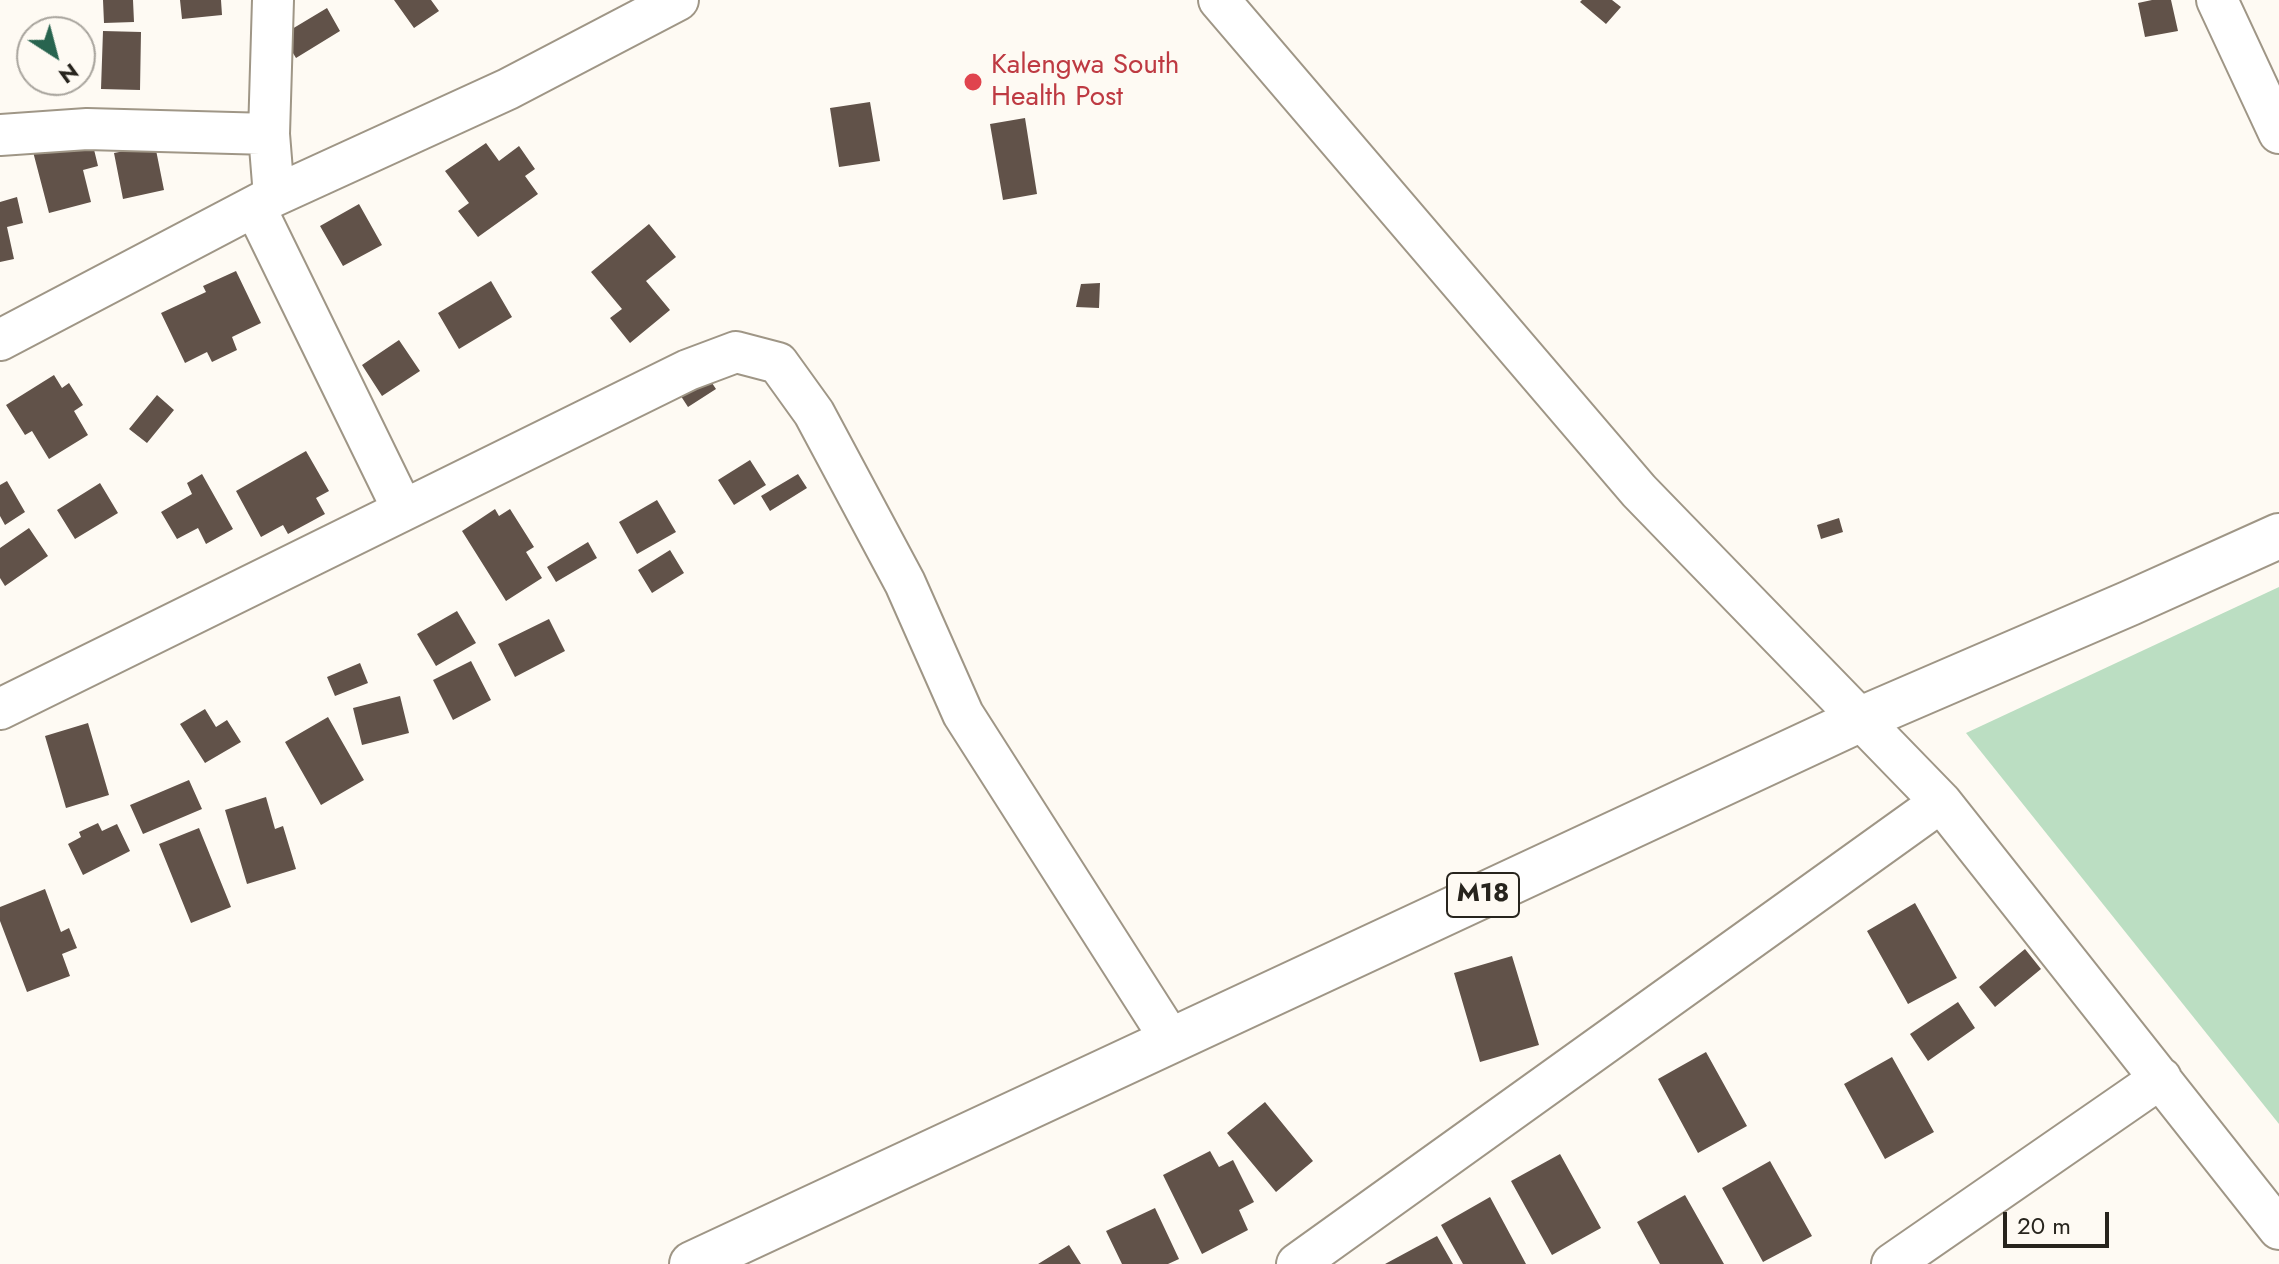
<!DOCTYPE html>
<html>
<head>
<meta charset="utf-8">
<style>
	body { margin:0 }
	#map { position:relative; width:2279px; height:1264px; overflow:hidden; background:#fefaf3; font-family:Jost,sans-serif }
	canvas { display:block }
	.north { position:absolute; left:16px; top:16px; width:80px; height:80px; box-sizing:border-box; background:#fefaf3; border:2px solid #a8a49d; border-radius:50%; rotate:144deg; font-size:22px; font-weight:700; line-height:32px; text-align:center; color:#27241d }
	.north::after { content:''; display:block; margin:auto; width:28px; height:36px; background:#28644f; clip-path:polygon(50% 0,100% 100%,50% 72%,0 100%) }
	.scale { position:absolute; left:2003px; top:1212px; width:106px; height:36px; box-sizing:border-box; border:4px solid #27241d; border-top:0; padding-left:10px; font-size:24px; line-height:28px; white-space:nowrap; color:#27241d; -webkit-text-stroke:6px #fefaf3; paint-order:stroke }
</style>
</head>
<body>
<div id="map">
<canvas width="2279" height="1264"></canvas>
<div class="north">N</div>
<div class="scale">20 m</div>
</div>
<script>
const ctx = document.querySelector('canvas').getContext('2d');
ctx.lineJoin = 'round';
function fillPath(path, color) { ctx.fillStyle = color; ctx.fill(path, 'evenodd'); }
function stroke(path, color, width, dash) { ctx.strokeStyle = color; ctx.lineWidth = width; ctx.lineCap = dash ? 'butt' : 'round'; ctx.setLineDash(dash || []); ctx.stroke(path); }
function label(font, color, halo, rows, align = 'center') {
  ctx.font = font + ' Jost,sans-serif'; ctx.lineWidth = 8; ctx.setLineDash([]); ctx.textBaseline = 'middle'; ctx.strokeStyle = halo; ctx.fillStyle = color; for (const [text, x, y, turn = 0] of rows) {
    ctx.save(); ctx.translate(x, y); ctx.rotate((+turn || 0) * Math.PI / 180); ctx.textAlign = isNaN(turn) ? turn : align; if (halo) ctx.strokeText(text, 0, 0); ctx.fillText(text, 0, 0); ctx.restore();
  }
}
fillPath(new Path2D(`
	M2279 587V1124L1966 733Z`), '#bbdec2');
fillPath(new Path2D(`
	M103 0H133L134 22 104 23Z
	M180 0H221L222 15 182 19Z
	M394 0H431L439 11 414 28Z
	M1582 0H1612L1621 7 1606 24 1580 2Z
	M2152 0H2171L2178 31 2145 37 2138 3Z
	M327 8 340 31 296 58 282 35Z
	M103 31 141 32 140 90 101 89Z
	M870 102 880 161 839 167 830 108Z
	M1025 118 1037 194 1003 200 990 124Z
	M90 133 98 166 83 170 91 202 49 213 31 144Z
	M486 143 499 161 519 146 535 169 525 176 538 194 478 237 458 211 469 203 445 171Z
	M155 145 164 190 123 199 114 153Z
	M17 197 23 223 7 227 14 259 0 262V202Z
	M359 204 382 245 343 266 320 226Z
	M649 224 676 257 646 281 670 310 630 343 610 318 622 309 591 272Z
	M236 271 261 323 232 337 237 350 212 362 207 352 185 363 161 313 206 292 203 286Z
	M491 281 512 317 459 349 438 313Z
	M1100 283 1099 308 1076 307 1081 284Z
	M399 340 420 371 382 396 362 365Z
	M702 368 716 389 688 407 675 387Z
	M54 375 62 388 69 383 83 405 74 411 88 435 49 459 32 431 25 435 6 405Z
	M157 395 174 410 147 443 129 429Z
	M306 451 329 491 316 498 325 514 288 534 283 525 261 537 236 491Z
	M750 460 766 485 734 505 718 480Z
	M202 474 233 529 206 544 198 528 177 539 161 512 192 494 187 483Z
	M798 474 807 488 770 511 761 496Z
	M7 481 25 512 5 525 0 516V485Z
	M100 483 118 513 75 539 57 510Z
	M657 500 676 532 637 554 619 522Z
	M495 509 499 516 510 509 534 547 526 552 542 578 506 601 462 531Z
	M1839 518 1843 532 1821 539 1817 525Z
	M29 528 48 556 5 586 0 578V548Z
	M588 542 597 558 556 582 547 567Z
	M670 550 684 573 652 593 638 570Z
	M457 611 476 643 436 666 417 634Z
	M549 619 565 651 515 677 498 644Z
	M471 661 491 700 453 720 433 680Z
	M360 663 368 683 335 696 327 677Z
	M400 696 409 733 362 745 353 708Z
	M205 709 216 727 227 720 241 742 205 763 180 724Z
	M328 717 364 780 321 805 285 742Z
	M88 723 109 795 66 808 45 736Z
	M189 780 202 809 143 834 130 805Z
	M266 797 275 829 283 826 296 869 247 884 225 810Z
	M98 823 102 831 117 824 130 851 83 875 68 844 81 837 79 832Z
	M199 828 231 907 191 923 159 844Z
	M45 889 61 932 69 928 77 948 62 954 70 976 27 992 0 921V907Z
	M1915 903 1957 978 1908 1004 1867 931Z
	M2025 949 2041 969 1995 1007 1979 987Z
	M1512 956 1539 1045 1480 1062 1454 973Z
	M1958 1002 1975 1028 1928 1061 1910 1034Z
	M1706 1052 1747 1126 1698 1153 1658 1079Z
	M1892 1057 1934 1132 1885 1159 1844 1084Z
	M1265 1102 1313 1161 1276 1192 1227 1133Z
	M1210 1151 1219 1167 1233 1160 1254 1202 1239 1210 1248 1230 1202 1254 1163 1175Z
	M1560 1154 1601 1228 1552 1255 1511 1181Z
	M1770 1161 1812 1236 1763 1262 1722 1188Z
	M1685 1195 1724 1264H1660L1637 1222Z
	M1490 1197 1526 1264H1463L1441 1225Z
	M1155 1208 1179 1259 1168 1264H1122L1106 1231Z
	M1437 1236 1453 1264H1385Z
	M1069 1245 1081 1264H1038Z`), '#615249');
const minor = new Path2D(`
	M273 0 269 134 274 196
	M1219 0 1639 491 1941 802 2279 1229
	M2217 0 2279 133
	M0 135 87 129 269 134
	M255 207 403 510
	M0 340 274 196 508 89 678 0
	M0 709 688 370 736 352 778 363 814 413 905 583 963 714 1171 1040
	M1297 1264 1941 802
	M1892 1264 2161 1078`);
const major = new Path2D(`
	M692 1264 1861 719 2130 603 2279 536`);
stroke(minor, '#9f9686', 44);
stroke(major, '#9f9686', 48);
stroke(minor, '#fff', 40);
stroke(major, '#fff', 44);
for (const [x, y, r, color] of [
	[973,82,10,"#e0444e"]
]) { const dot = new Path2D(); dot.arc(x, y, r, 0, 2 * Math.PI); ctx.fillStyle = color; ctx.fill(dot); stroke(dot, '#fefaf3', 3); }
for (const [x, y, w] of [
	[1483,895,72]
]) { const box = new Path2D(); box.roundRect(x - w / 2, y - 22, w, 44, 6); ctx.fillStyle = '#fefaf3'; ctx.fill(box); stroke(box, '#27241d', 2); }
label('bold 26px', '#27241d', null, [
	["M18",1483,895]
]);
label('28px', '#be3a42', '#fefaf3', [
	["Kalengwa South",991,66],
	["Health Post",991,98]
], 'left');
</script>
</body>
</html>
